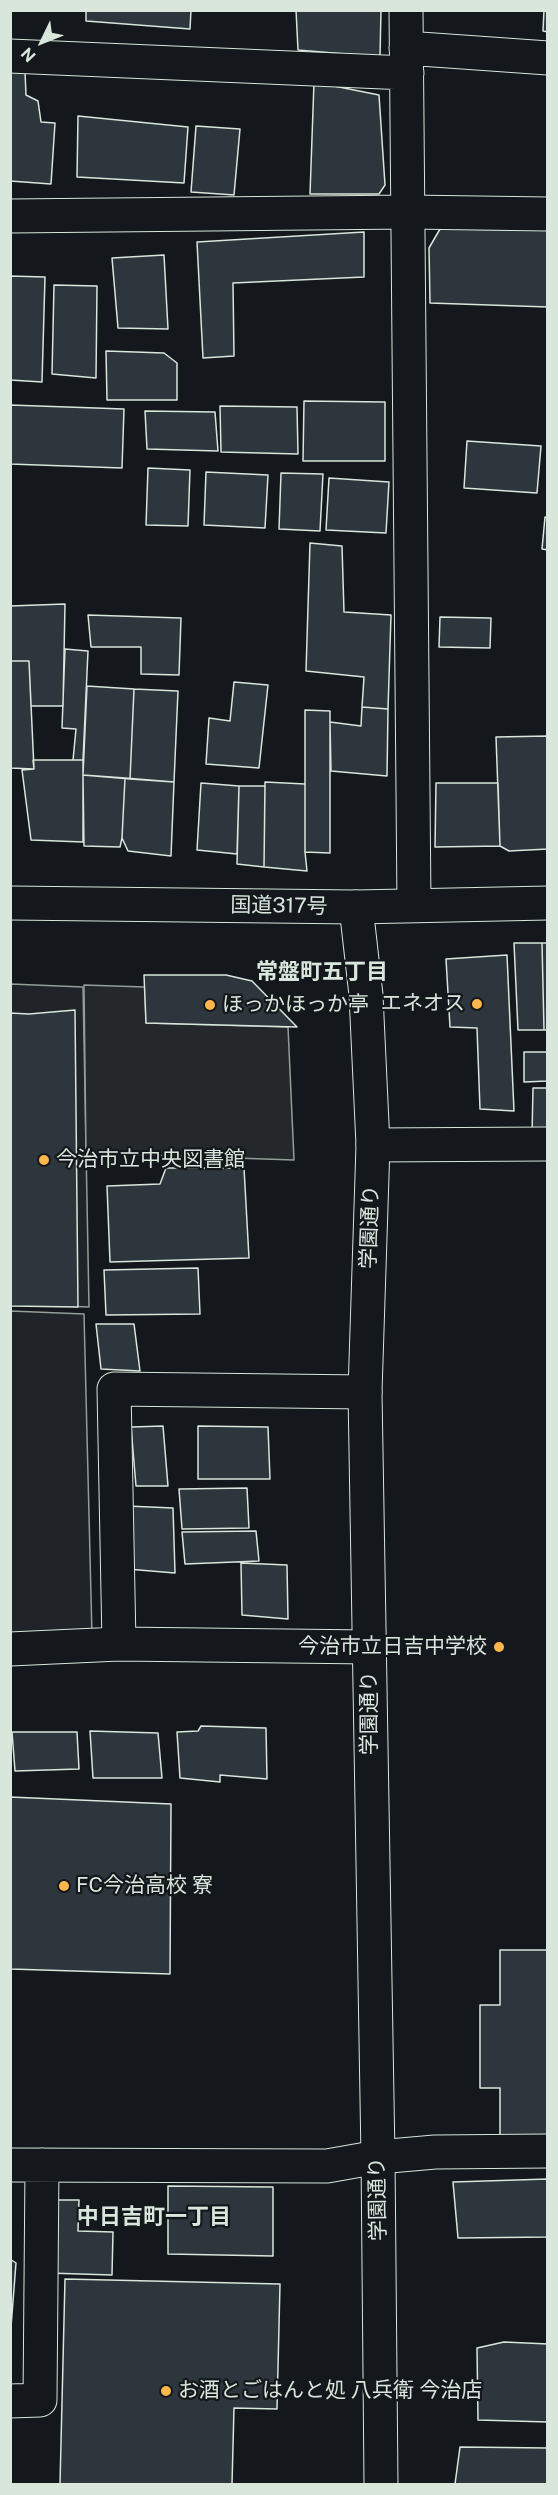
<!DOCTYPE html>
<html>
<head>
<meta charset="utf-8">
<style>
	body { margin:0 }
	#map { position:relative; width:558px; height:2495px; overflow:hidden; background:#14181c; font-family:"Public Sans",sans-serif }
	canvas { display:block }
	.frame { position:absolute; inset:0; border:12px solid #d8e6dc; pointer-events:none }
	.north { position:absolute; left:12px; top:12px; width:60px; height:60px; -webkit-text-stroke:4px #14181c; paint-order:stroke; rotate:227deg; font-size:16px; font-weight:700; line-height:24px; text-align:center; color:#d8e6dc }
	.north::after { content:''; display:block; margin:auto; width:21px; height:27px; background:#d8e6dc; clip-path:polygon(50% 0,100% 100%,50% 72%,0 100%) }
</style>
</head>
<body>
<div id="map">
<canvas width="558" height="2495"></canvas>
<div class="frame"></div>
<div class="north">N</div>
</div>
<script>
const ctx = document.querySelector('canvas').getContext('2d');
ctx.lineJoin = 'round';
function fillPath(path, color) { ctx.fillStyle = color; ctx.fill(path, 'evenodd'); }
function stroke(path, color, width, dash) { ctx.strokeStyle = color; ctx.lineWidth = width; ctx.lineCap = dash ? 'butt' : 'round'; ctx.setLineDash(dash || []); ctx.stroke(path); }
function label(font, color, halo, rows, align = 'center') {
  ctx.font = font + ' "Public Sans","Noto Sans JP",sans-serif'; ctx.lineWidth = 4.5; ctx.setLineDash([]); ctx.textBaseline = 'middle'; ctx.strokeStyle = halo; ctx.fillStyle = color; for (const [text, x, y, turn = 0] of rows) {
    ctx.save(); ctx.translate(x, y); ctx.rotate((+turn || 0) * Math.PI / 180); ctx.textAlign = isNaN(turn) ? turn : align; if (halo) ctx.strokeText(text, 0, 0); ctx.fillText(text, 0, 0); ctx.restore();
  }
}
const green = new Path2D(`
	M11 984 83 987 89 1307 11 1304Z
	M11 1311 84 1314 92 1636 11 1638Z`);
fillPath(green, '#202428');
stroke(green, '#939e99', 1.5);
const parking = new Path2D(`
	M84 985 145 987 146 1023 288 1027 294 1160 86 1153Z`);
fillPath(parking, '#24282b');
stroke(parking, '#939e99', 1.5);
const building = new Path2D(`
	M86 10H191L190 29 86 21Z
	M296 10H381L380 57 298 50Z
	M544 10H548V32L543 31Z
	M10 71H25L26 95 38 101 41 122 55 123 51 184 10 181Z
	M314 82 379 95 385 185 379 194H310Z
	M78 116 188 127 184 183 77 177Z
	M196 126 240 129 234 195 191 192Z
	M440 229 548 230V307L430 303 429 248Z
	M364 232V277L233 283 234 356 203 358 197 242Z
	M164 255 168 329 118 328 112 258Z
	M10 276 45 277 42 382 10 380Z
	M54 285 97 286 96 378 52 374Z
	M106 351 164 353 177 363V400H107Z
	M304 401 385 402V461H303Z
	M10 405 124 409 122 468 10 464Z
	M220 406 297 407 298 454 221 452Z
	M145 411 215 412 218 451 147 449Z
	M467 441 541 446 537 493 464 488Z
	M148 468 190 470 188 526 146 525Z
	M206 472 268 475 265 528 204 525Z
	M281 473 323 474 320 531 279 529Z
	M329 478 389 482 386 533 326 530Z
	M545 517 548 518V550L542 549Z
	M310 543 342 546 344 612 391 615 388 709 362 707 364 677 306 671Z
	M65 604 63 706H31L29 661H10V606Z
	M88 615 181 618 179 675 141 674V647H91Z
	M440 617 491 618 490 648 439 647Z
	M65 649 88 651 83 760H73L76 729 62 728Z
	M10 661H29L34 769 10 768Z
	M234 682 268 685 259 768 206 764 209 718 230 721Z
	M87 686 134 689 130 779 83 775Z
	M134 689 178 691 174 782 130 779Z
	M362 707 388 709 387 776 331 771 330 722 361 726Z
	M305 710 330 711V853L305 852Z
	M548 736V849L509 851 500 846 496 737Z
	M33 760H83V842L31 840 22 770 34 769Z
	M83 775 125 778 122 838 120 847 84 846Z
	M125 778 174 782 171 856 128 851 122 838Z
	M265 782 305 784V852L307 871 264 867Z
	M201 783 239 786 237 854 197 850Z
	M436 783H498L500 846 435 847Z
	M239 786H265L264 867 237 864Z
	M514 943H542L544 1030H518Z
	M542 943H548V1030H544Z
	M507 955 514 1111 480 1109 477 1028 450 1027 446 959Z
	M144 975H226L252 981 297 1027 146 1023Z
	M75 1010 78 1307 10 1306V1013L29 1014Z
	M524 1052H548V1081L524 1082Z
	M533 1088H548V1135H532Z
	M166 1168H244L249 1258 110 1262 107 1186 160 1184Z
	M198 1268 200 1314 106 1315 104 1270Z
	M96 1324H134L140 1371 101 1369Z
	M163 1426 168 1486H136L131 1427Z
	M198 1426 268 1427 270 1479H198Z
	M247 1488 249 1528 182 1529 179 1489Z
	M127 1506 173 1508 175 1573 127 1569Z
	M256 1531 259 1561 185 1564 182 1532Z
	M241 1563 287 1565 288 1619 242 1615Z
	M201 1726 266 1728 267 1779 220 1775V1782L180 1778 177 1732 198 1731Z
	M90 1731 158 1733 162 1778H93Z
	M12 1732H77L79 1769 15 1771Z
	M10 1797 171 1804 170 1974 10 1969Z
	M500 1950H548V2141L500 2142V2088H480V2005H500Z
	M548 2179V2237L458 2238 453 2182Z
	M168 2186 273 2187V2256L168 2254Z
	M49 2200H79L78 2231 113 2232 112 2275 48 2273Z
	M10 2259 16 2263 11 2327H10Z
	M65 2279 280 2284 277 2409 234 2408 232 2484H60Z
	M504 2342 548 2344V2422L478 2420 477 2348Z
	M460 2447 548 2448V2484H455Z`);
fillPath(building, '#2c363c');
stroke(building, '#d8e6dc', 1.5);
const street = new Path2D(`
	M406 10 414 904
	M406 48 548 58
	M10 56 407 73
	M10 216 409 212 548 214
	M373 1145 548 1144
	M119 1644 114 1389 365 1392
	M10 1649 119 1644 370 1647
	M10 2165 327 2166 378 2157 435 2152 548 2151
	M10 2401 40 2400 42 2165`);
const secondary = new Path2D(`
	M356 907 366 995 373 1145 365 1392 378 2157 381 2484`);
const highway = new Path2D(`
	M10 903 356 907 548 903`);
stroke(street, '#d8e6dc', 35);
stroke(secondary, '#d8e6dc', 35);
stroke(highway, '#d8e6dc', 35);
stroke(street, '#14181c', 33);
stroke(secondary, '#14181c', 33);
stroke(highway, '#14181c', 33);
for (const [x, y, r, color] of [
	[477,1004,6,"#ffb74d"],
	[210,1005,6,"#ffb74d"],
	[44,1160,6,"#ffb74d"],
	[499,1647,6,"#ffb74d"],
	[64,1886,6,"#ffb74d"],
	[166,2391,6,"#ffb74d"]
]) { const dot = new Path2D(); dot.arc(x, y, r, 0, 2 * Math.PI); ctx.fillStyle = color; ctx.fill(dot); stroke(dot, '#14181c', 2); }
label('21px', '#d8e6dc', '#14181c', [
	["国道317号",279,906,1],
	["学園通り",370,1227,-88],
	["学園通り",370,1713,-90],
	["学園通り",378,2199,-91]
]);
label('21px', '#d8e6dc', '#14181c', [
	["エネオス",465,1004,"right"],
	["ほっかほっか亭",222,1005],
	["今治市立中央図書館",56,1160],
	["今治市立日吉中学校",487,1647,"right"],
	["FC今治高校 寮",76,1886],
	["お酒とごはんと処 八兵衛 今治店",178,2391]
], 'left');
label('bold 22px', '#d8e6dc', '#14181c', [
	["常盤町五丁目",322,972],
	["中日吉町一丁目",154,2217]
]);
</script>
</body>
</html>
